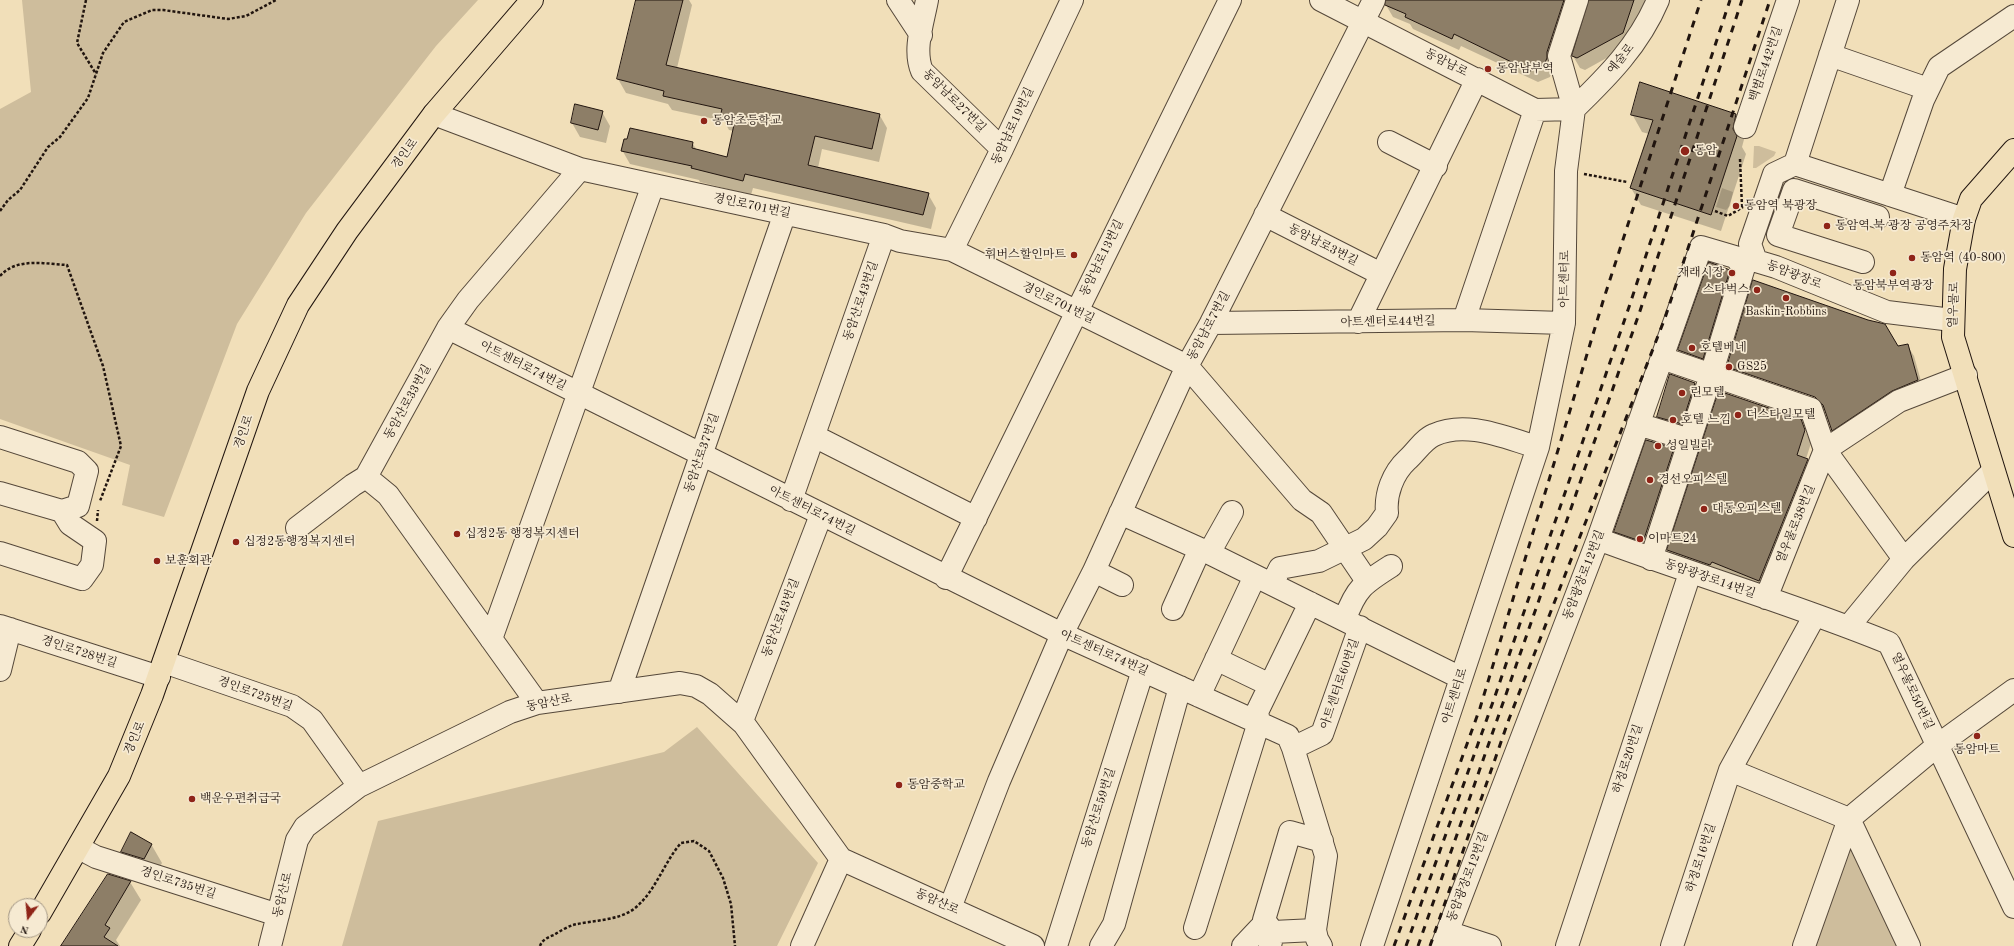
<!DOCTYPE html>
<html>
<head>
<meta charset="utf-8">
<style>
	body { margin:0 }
	#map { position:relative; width:2014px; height:946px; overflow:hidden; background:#f1dfb9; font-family:"Old Standard TT",serif }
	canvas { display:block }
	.north { position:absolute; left:8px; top:898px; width:40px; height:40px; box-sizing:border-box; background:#f6ead2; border:1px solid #a19584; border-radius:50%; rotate:196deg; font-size:11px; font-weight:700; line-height:16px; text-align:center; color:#21150f }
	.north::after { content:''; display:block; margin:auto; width:14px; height:18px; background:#8f2418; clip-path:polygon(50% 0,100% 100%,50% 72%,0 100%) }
</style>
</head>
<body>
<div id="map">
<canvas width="2014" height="946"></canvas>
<div class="north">N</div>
</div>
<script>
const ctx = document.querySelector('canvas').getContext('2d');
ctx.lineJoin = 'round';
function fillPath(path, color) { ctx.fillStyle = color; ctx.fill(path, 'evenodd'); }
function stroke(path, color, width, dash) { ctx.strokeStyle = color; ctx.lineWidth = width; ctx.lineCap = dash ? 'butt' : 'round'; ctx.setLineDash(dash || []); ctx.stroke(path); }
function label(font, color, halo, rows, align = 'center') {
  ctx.font = font + ' "Old Standard TT","Noto Serif KR",serif'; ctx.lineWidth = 3.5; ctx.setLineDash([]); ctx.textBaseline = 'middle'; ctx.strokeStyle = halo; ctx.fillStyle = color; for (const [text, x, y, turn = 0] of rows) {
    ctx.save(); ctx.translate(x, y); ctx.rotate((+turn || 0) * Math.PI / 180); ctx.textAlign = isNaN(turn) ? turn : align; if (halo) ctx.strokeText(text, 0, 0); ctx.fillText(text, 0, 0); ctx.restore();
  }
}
fillPath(new Path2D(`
	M22 0H478L436 46 306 213 237 324 164 517 122 505 130 465 0 419V109L31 92Z
	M1754 146H1759L1776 152 1774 156 1756 168H1753Z
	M1722 188 1733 192 1730 206 1726 210 1716 207Z
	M697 727 818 863 777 946H342L378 821 664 752Z
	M1848 836 1900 946H1816Z`), '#cebd9c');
fillPath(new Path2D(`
	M637 0H689L692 5 677 68 879 114 887 128 879 162 822 149 818 168 928 194 936 208 931 229 753 188 751 195 700 182 699 180 630 164 622 150 692 143 697 150 728 158 734 131 729 130 724 121 672 110 668 104 626 93 618 79Z
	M1386 0H1580L1571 8 1550 77 1538 82 1461 46 1459 50 1413 29 1410 24 1393 17 1386 5 1387 0Z
	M1589 0H1649L1646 8 1642 7 1630 45 1585 70 1580 68 1573 56Z
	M602 112 610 126 606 143 580 137 572 123Z
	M1632 114H1736L1746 132 1742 147 1746 154 1721 231 1641 205 1631 188 1649 134 1642 132Z
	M1729 271 1736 282 1709 369 1685 361 1679 350Z
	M1907 345 1914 356 1924 392 1839 441 1833 430 1826 412 1823 409 1734 378 1728 367 1897 347ZM1735 369 1820 398V400L1735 371Z
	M1695 383 1702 396 1688 436 1665 429 1658 417Z
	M1800 420 1811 443 1806 459 1814 471 1766 592 1675 562 1668 550Z
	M1673 449 1682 464 1652 556 1624 546 1615 531Z
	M151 844 162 863 154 877 133 870 122 852Z
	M108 875 130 882 141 900 116 940 120 946H63Z`), '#0003');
const building = new Path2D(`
	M636 0H683L666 65 880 114 872 149 815 136 808 165 929 193 923 215 745 174 743 181 691 168 692 166 621 151 624 139H627L630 128 693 142 692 148 727 157 735 120 720 117 722 109 663 96 664 91 617 79Z
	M1386 0H1564L1547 52V58L1544 65 1530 71 1454 34 1452 39 1405 17 1406 14 1385 5Z
	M1589 0H1634L1623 33 1577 58 1572 56Z
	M1640 82 1736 114 1733 129 1737 136 1711 215 1630 188 1653 120 1631 115Z
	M575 104 603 111 598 130 571 123Z
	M1709 262 1730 270 1703 359 1678 350Z
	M1753 280 1868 320 1885 324 1898 346 1908 344 1918 380 1892 391 1832 431 1823 405 1815 397 1727 367Z
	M1670 374 1695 383 1682 424 1657 417Z
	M1719 391 1801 419 1805 430 1797 455 1808 459 1759 581 1712 562 1710 565 1667 550Z
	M1646 440 1674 448 1643 542 1614 532Z
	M131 832 152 844 144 859 121 852Z
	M108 874 131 881 105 925 110 928 104 937 118 946H61Z`);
fillPath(building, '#8d7e67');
stroke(building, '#21150f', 1);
const minor = new Path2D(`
	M898 0 921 35
	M927 0C923 22 913 50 922 71L1002 149
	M1321 0 1535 110 1574 109
	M1830 55 1928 89
	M1574 109C1608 76 1639 45 1658 0
	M434 114 580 169 884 235 900 241 952 250 1187 366 1302 500 1321 513 1367 581
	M1745 127 1788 0
	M1389 142 1436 166
	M1795 164 1848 0
	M1890 195 1923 100 1939 67 2014 16
	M1265 215 1381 274
	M952 250 1002 149 1072 0
	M1863 262 1778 235 1794 190 1878 217
	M1464 320 1535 110
	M1952 320 1887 312 1776 267 1756 261 1750 244 1774 174 1795 164 1964 219
	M1358 322 1477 79
	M1211 323 1464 320 1564 323
	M448 328 1062 634 1288 736 1293 748 1326 856 1315 930 1317 939 1321 946
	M1662 358 1811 409 1825 450 1904 559
	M1638 424 1690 440
	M814 436 976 518
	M0 437 78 462 87 471 78 506 62 511
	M0 493 62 511 70 524 95 541 92 565 82 579 0 553
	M791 500 884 235
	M1120 513 1209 553 1461 678
	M297 528 353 485 366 477
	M1598 539C1694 575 1794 604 1889 643L2014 907
	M1209 553 1232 512
	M1651 559 1711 375 1744 267
	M1094 571 1122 585
	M946 578 1230 0
	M1272 584 1280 568 1319 561 1364 539 1377 527 1387 513C1385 494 1393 473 1407 460 1415 453 1424 439 1434 435 1467 420 1505 438 1538 447
	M1766 598 1825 450 1899 401 1966 375
	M1173 609 1200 549
	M1345 619C1356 588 1364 583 1391 566
	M0 626 159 677
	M1849 626 1904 559 1993 471
	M491 639 653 185
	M1216 659 1270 685
	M164 662 292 706 312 720 359 786
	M0 670 10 629
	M619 692 785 213
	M1199 696 1255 576
	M537 703 388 495 366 477 448 328 468 300 580 169
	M742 721 821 515
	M1293 748 1322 734 1360 627
	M1730 770 1849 819 1909 946
	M79 848 96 857 278 915
	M950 908 999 781 1062 634 1094 571 1187 366 1211 323 1374 0
	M1195 928 1259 722 1257 712 1310 603
	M1447 932 1490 946
	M270 946 297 840 305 827 359 786 510 712 537 703 680 683 696 686 710 694 744 724 841 859 1033 946
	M802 946 841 859
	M1056 946 1143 670
	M1101 946 1114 924 1180 687
	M1243 946 1260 928 1273 932 1315 930
	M1270 946 1273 932 1264 920 1290 832 1322 841
	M1372 946 1538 447 1564 323 1566 171 1574 109 1559 56 1577 0
	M1442 946 1598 539 1701 247 1735 257 1744 267
	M1567 946 1690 573
	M1672 946 1730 770 1815 615
	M1804 946 1849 819 1938 745 2014 690`);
const major = new Path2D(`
	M2014 150 1971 199 1964 219 1955 269 1953 337 2014 536
	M40 913 119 776 152 695 258 391 298 305 347 231 434 114 532 0
	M20 946 30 930`);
stroke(minor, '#55483a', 24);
stroke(major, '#21150f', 24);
stroke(new Path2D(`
	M86 0 77 43 96 74
	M1740 159 1742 207
	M1584 174 1627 182
	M0 211 8 200 20 190 48 147 60 137 88 98 103 53 124 22 152 10H163L228 19 246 16 276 0
	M1715 211 1728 216 1743 207
	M0 276C17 257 45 264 67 265L103 366 121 446 100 501
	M97 521 98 510
	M540 946C542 940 548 937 554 935 560 931 567 927 573 925 593 920 619 921 635 908 656 891 664 862 681 843L694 841 709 851 723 878 731 904 735 946`), '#21150f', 2.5, [3, 2]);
stroke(minor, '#f6ead2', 22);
stroke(major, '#f1dfb9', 22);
stroke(new Path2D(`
	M1394 946 1480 708 1604 298 1701 0
	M1406 946 1494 699 1629 307 1730 0
	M1418 946 1640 311 1742 0
	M1430 946 1509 719 1665 318 1770 0`), '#21150f', 3, [7, 7]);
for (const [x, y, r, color] of [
	[1488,69,4,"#8f2418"],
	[704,121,4,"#8f2418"],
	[1685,151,5,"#8f2418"],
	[1736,206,4,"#8f2418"],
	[1827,226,4,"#8f2418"],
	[1074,255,4,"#8f2418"],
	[1912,258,4,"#8f2418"],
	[1732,273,4,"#8f2418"],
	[1893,273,4,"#8f2418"],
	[1757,290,4,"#8f2418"],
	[1786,298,4,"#8f2418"],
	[1692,348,4,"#8f2418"],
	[1729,367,4,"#8f2418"],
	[1682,393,4,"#8f2418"],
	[1738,415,4,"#8f2418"],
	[1673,420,4,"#8f2418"],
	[1658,446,4,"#8f2418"],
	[1650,480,4,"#8f2418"],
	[1704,509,4,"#8f2418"],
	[457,534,4,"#8f2418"],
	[1640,539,4,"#8f2418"],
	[236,542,4,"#8f2418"],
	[157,561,4,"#8f2418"],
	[1977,736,4,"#8f2418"],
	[899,785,4,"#8f2418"],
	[192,799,4,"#8f2418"]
]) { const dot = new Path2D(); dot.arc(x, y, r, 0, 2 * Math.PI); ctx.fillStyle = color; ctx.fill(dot); stroke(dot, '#f6ead2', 1.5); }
label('12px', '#21150f', '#f6ead2', [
	["예술로",1621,59,-51],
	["동암남로",1446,63,27],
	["백범로442번길",1766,64,-71],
	["동암남로27번길",954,101,45],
	["동암남로19번길",1013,126,-65],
	["경인로",405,154,-53],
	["경인로701번길",752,206,12],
	["동암남로3번길",1323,245,27],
	["동암남로13번길",1102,258,-64],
	["동암광장로",1794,275,21],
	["아트센터로",1565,279,-89],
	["동암산로43번길",861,301,-71],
	["경인로701번길",1058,303,26],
	["열우물로",1954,305,-88],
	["아트센터로44번길",1388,322,-1],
	["동암남로7번길",1209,326,-62],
	["아트센터로74번길",523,366,27],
	["동암산로33번길",408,402,-61],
	["경인로",244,432,-71],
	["동암산로37번길",702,453,-71],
	["아트센터로74번길",812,511,27],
	["열우물로38번길",1796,524,-68],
	["동암광장로12번길",1584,575,-69],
	["동암광장로14번길",1710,579,19],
	["동암산로43번길",781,618,-69],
	["경인로728번길",79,652,18],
	["아트센터로74번길",1104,653,24],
	["아트센터로60번길",1340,684,-71],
	["열우물로50번길",1912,691,65],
	["경인로725번길",255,694,20],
	["아트센터로",1455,696,-72],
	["동암산로",549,703,-11],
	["경인로",135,738,-67],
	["하정로20번길",1628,759,-72],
	["동암산로59번길",1099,808,-72],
	["하정로16번길",1701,858,-72],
	["동암광장로12번길",1468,877,-69],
	["경인로735번길",178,883,18],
	["동암산로",283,895,-76],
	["동암산로",937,902,24]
]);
label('12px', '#21150f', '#f6ead2', [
	["동암남부역",1496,69],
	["동암초등학교",712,121],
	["동암",1694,151],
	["동암역 북광장",1744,206],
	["동암역 북 광장 공영주차장",1835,226],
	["휘버스할인마트",1066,255,"right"],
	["동암역 (40-800)",1920,258],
	["재래시장",1724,273,"right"],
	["동암북부역광장",1893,286,"center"],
	["스타벅스",1749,290,"right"],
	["Baskin-Robbins",1786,312,"center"],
	["호텔베네",1700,348],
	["GS25",1737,367],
	["린모텔",1690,393],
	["더스타일모텔",1746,415],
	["호텔 느낌",1681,420],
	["성일빌라",1666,446],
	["경선오피스텔",1658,480],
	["대동오피스텔",1712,509],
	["십정2동 행정복지센터",465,534],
	["이마트24",1648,539],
	["십정2동행정복지센터",244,542],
	["보훈회관",165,561],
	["동암마트",1977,750,"center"],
	["동암중학교",907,785],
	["백운우편취급국",200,799]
], 'left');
</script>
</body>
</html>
